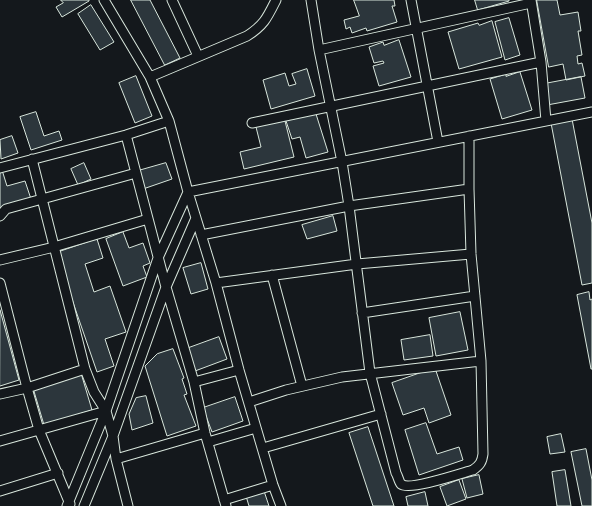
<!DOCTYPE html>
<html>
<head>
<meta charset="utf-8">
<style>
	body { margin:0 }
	canvas { display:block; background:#14181c }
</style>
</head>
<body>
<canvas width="592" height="506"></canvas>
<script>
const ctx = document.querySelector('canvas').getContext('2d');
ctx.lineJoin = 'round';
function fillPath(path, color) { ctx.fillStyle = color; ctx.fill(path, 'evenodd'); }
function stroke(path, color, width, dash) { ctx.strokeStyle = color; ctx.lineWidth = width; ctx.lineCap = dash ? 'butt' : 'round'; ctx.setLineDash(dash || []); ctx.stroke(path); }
const building = new Path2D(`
	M61 0H89V1L62 17 56 7 63 3Z
	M131 0H150L180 58 165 65Z
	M354 0H394L395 6H392L397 22 367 31 366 28 352 33 350 27 346 29 344 20 359 16Z
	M475 0H509V1L478 10Z
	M537 0H557L560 15 578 12 581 31H578L582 55 577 56 578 64 582 63 585 76 566 80 563 64 549 67Z
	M91 5 114 42 100 50 78 14Z
	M509 18 520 55 505 60 495 22Z
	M492 21 502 57 459 69 448 32 478 23 479 25Z
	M399 40 411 77 379 86 373 66 384 63 383 61 374 63 369 47 383 42 384 45Z
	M307 69 315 96 271 109 263 80 285 73 289 86 296 84 292 74Z
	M520 72 532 110 502 119 490 79 506 74V76Z
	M136 76 152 116 135 123 119 83Z
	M581 77 585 98 547 105 544 84Z
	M36 112 44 136 59 131 62 140 31 150 20 117Z
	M316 114 328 152 306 158 300 137 292 139 286 121Z
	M572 119 592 223V283L582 285 551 123Z
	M285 121 294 157 244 169 240 152 261 147 256 127Z
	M12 136 18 153 1 159 0 140Z
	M84 163 91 179 78 185 71 169Z
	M166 163 172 179 143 189 138 171Z
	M2 170 7 186 25 181 31 199 0 208V171Z
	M333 216 337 231 307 239 302 225Z
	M123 232 129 248 143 243 150 263 143 266 147 277 123 286 106 239Z
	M97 239 103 258 85 264 94 292 110 286 126 332 105 339 114 366 97 372 56 253Z
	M201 263 208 289 191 294 183 268Z
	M589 292 590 300 592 299V369H591L577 295Z
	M0 310 19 380 0 386Z
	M460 312 468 350 436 356 429 318Z
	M430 335 433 356 404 360 401 340Z
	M219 337 227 359 195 371 186 349Z
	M173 349 184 378 182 379 187 394 184 395 196 426 167 436 145 366 157 354Z
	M435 368 451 415 429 423 424 408 403 415 392 383Z
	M81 373 92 410 44 425 33 388Z
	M146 396 153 423 132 430 129 414 136 398Z
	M235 397 243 421 212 432 203 408Z
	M426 423 437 454 459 447 463 460 419 475 405 430Z
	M368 427 394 506H373L349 433Z
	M561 434 565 452 550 454 547 437Z
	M586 449 592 480V506H582L571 452Z
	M565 470 571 506H557L552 472Z
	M479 475 483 494 467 498 462 479Z
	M459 480 466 499 447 506 440 487Z
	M264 491 269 506H249L246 496Z
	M425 492 428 506H408L406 497Z`);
fillPath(building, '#2c363c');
stroke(building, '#d8e6dc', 1);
const street = new Path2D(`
	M104 0 150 77 169 121 188 192 216 283 239 370 273 485 281 506
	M172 0 198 56
	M311 0 319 50 342 162 349 206 370 373 396 473C398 476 399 482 401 484 409 491 462 473 473 470 480 465 482 462 483 454L481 361 471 254 469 189V136
	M411 0 438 142
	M531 0 541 62 546 121
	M319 50 531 3
	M150 77 247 36C264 25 267 18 276 0
	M252 123 541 62
	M126 135 166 287 194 382 205 433 226 506
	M32 159 85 369 94 392 106 411 113 436 116 459 128 506
	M0 168 126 135 169 121
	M0 216 6 209 136 173
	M201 235 349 206 469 189
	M0 260 54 247 148 219
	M272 275 302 386
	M0 283 27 388 39 430 70 504
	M216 283 357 264 471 254
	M362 313 475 296
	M194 382 239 370
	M0 394 27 388 85 369
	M249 402 286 390 342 377 481 361
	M0 441 106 411
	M208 442 256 428
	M263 448 381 414
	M116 459 205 433
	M0 491 58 473
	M224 500 273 485
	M67 506 106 411 158 258 188 192 592 112
	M84 506 113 436 166 287 196 218`);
stroke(street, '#d8e6dc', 11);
stroke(street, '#14181c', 9);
</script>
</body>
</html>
